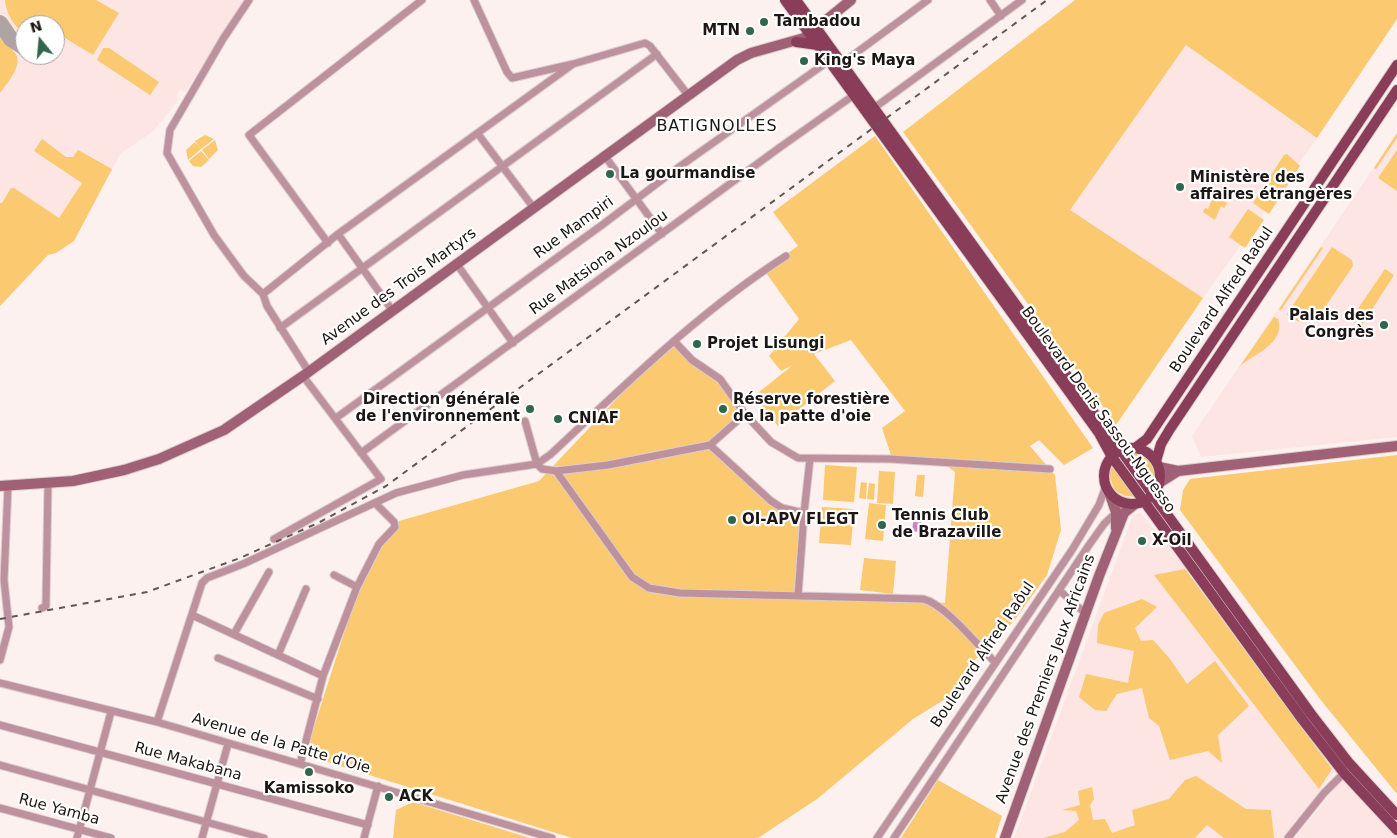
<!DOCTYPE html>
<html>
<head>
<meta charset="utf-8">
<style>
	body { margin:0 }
	#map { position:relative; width:1397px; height:838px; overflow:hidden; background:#fdf1ef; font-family:"DejaVu Sans",sans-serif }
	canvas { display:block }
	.north { position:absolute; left:15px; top:15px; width:50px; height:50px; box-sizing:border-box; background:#fff; border:1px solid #a5a2a1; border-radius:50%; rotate:343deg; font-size:14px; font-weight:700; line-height:20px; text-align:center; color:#1d1615 }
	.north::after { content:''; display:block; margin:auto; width:18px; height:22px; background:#2e664e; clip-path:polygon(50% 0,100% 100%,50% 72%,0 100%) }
</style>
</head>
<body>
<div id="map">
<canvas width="1397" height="838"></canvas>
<div class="north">N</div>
</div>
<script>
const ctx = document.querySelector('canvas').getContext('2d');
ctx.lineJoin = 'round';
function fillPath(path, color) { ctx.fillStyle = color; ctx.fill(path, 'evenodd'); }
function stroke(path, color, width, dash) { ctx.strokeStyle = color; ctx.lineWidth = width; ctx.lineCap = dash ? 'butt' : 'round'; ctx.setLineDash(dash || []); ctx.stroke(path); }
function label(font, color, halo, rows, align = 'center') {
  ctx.font = font + ' "DejaVu Sans",sans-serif'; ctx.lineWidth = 4.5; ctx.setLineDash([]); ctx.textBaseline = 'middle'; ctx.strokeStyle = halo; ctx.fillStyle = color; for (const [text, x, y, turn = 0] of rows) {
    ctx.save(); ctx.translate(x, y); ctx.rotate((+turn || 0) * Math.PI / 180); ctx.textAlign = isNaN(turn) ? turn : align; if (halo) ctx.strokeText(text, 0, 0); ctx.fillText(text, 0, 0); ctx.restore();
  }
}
fillPath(new Path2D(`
	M0 0H245L185 92 180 89 176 97 179 99 166 116 151 133 121 153 74 241 56 253 48 255 0 306ZM25 25H55V55H25Z
	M1186 45 1317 138 1203 298 1069 211Z
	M1397 133V437L1201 457 1192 436Z
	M1141 513 1185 567 1335 771 1283 838H1014L1133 515Z
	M1342 780 1397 833V838H1295Z`), '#fce5e2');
fillPath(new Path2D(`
	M5 0H96L119 13 93 55 55 32V25H25V34C14 27 6 13 5 0Z
	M1075 0H1397V19L1317 138 1186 45 1070 210 1203 298 1116 425 903 132Z
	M0 38C5 43 11 48 15 53 24 65 7 83 0 93Z
	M103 48H109L159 82 150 95 97 60Z
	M1397 133V138L1376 169 1374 168Z
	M205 135 214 139 201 149 195 141Z
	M875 136 1093 448 1064 465 1039 440 1030 446 1055 475 1061 530 1047 575 1014 621 975 660 960 690 913 719 817 799 758 838H572L305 755 362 577 399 521 539 481 662 351 675 342 711 372 745 414 710 445 771 501 804 513 798 595 945 603 955 472 943 463 893 461 882 428 905 411 851 340 814 354 835 381 778 426 754 396 793 365 781 371 769 356 799 319 764 270 798 246 773 212Z
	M42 139 66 157H73L78 150 112 169 74 241 56 253 48 255 0 306V203H2L11 188H14L59 218 82 183 34 151Z
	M215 140 218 150 209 159 202 150Z
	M195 142 201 149 188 160 186 150Z
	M1397 150V191L1378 178Z
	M201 151 209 160 201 167 193 166 189 161Z
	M1287 154 1300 166 1269 214 1253 203 1284 155Z
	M1214 195 1227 203 1224 208 1221 206 1215 220 1203 212 1205 208 1208 209Z
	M1248 209 1264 220 1245 248 1229 237Z
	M1321 247 1323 248 1281 310 1279 309Z
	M1332 247 1352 260 1353 266 1317 319C1304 324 1297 323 1287 314Z
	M1385 269 1394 275 1362 325 1358 326 1351 319Z
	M1274 317 1278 319C1286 343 1254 354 1240 366Z
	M1132 451C1148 453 1163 469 1152 485L1127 453Z
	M1397 455V794L1320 699 1180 510 1183 490 1190 479Z
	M1112 463 1136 497 1125 496 1114 490 1109 473Z
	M825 465 857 467 854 502 823 500Z
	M879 471 895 472 893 504 877 503Z
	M917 475H925L923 497 915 496Z
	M861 482 867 483 866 499 859 498Z
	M869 483 875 484 874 500 867 499Z
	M869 503 886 505 883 541 865 539Z
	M822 507 854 509 851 545 819 543Z
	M864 558 896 561 893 594 860 590Z
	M1185 569 1332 769 1319 789 1154 575Z
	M1142 599 1157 607 1135 628 1141 641 1153 640 1170 659 1187 684 1215 661 1249 706 1218 735 1222 763 1208 751 1170 760 1159 726 1149 718 1142 688 1117 694 1106 711 1095 710 1079 697 1086 674 1128 683 1134 651 1097 643 1098 625 1104 613Z
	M1196 776 1246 809 1271 810 1274 838H1224L1207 825 1195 838H1043L1065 832 1079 820 1076 811 1062 810 1080 805 1078 791 1092 787 1094 799 1090 805 1093 820 1105 819 1112 833 1135 825 1132 810 1169 799 1185 780Z
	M938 780 1002 816 995 838H901Z
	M413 802 530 838H393L396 810Z`), '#fac970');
fillPath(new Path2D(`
	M914 516 922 517 920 532 912 531Z`), '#cf83c6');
stroke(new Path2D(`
	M0 23 11 39 25 48`), '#aea4a3', 16);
const street = new Path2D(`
	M249 0 223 39 170 130 167 153 214 235 244 276 263 294 267 306 309 372
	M474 0 507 72 512 78 573 64 645 43 650 46 688 95
	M990 0 1001 16
	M841 64 928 0
	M874 108 1022 0
	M478 134 533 207
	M604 155 662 234
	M338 234 392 310
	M328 243 249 135 422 0
	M456 263 513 343
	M263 294 338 234 573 64
	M280 328 657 54
	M675 342 692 360 720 379 745 414 771 442 798 458 890 459 1050 469
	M336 418 602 225 679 167 830 60
	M525 421 537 464 542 469 556 471 608 465 710 445 745 414
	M710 445 771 501 782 508 804 513 810 459
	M361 453 779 148 854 95
	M556 471 632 577 649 588 680 593 923 599C945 604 977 645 995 662
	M274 539 381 479 303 376
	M334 575 357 587
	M1059 590 1085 613
	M798 596 804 513
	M42 608 46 606V601L48 484
	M192 615 323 676
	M234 634 269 572
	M278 655 306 589
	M218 658 318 699
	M0 660 9 627 4 580 8 486
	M0 683 157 722 552 838
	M157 722 202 583 207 578 243 564 396 493 463 475 537 464 551 454C626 384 700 311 786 256
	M0 725 368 825
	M300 764 323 676 357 587 379 544 395 527 394 522 375 503
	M0 765 264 838
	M0 808 111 838
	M77 838 111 712
	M202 838 228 744
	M364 838 378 786
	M877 838 1072 550 1099 505 1106 486
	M894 838 1089 545 1104 524 1126 503
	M1288 838 1324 793 1344 773`);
const secondary = new Path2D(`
	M1159 467 1178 471 1397 446
	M1159 483 1178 471
	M0 486 73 481 124 470 159 459 224 430 303 376 737 60 751 53 804 38 851 0
	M1109 492 1116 512V528
	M1005 838 1099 576 1124 513 1135 504`);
const primary = new Path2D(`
	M785 0 1099 433 1112 457 1302 719 1344 773 1397 830
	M796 0 1311 714 1349 763 1397 815
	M796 42 818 45
	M1135 448 1147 439 1397 65
	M1104 476a28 28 0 1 1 56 0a28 28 0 1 1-56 0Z
	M1156 461 1161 444 1170 429 1397 90`);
stroke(street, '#d9cecc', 9);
stroke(secondary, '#d9cecc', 12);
stroke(primary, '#d9cecc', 12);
stroke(street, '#be919f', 7);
stroke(secondary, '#a06076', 10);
stroke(primary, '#893d59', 10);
stroke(new Path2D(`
	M0 619 147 592 240 558 320 522 386 486 1047 0`), '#605857', 2, [6, 6]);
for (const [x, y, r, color] of [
	[764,22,5,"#2e664e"],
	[750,31,5,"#2e664e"],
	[804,61,5,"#2e664e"],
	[610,174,5,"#2e664e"],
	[1180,187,5,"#2e664e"],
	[1384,325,5,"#2e664e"],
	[697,344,5,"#2e664e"],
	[530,409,5,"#2e664e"],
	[723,409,5,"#2e664e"],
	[558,419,5,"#2e664e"],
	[732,520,5,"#2e664e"],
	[882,525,5,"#2e664e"],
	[1142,541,5,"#2e664e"],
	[309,772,5,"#2e664e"],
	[389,797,5,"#2e664e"]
]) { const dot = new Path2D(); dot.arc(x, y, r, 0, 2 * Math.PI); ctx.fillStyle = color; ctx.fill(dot); stroke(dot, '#fff', 2); }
label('bold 15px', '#1d1615', '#fff', [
	["Tambadou",774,22],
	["MTN",740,31,"right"],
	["King's Maya",814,61],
	["La gourmandise",620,174],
	["Ministère des",1190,178],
	["affaires étrangères",1190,195],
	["Palais des",1374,316,"right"],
	["Congrès",1374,333,"right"],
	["Projet Lisungi",707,344],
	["Direction générale",520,400,"right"],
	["de l'environnement",520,417,"right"],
	["Réserve forestière",733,400],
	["de la patte d'oie",733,417],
	["CNIAF",568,419],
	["Tennis Club",892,516],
	["de Brazaville",892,533],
	["OI-APV FLEGT",742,520],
	["X-Oil",1152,541],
	["Kamissoko",309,789,"center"],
	["ACK",399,797]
], 'left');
label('15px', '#1d1615', '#fff', [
	["Rue Mampiri",574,228,-36],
	["Rue Matsiona Nzoulou",599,263,-36],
	["Avenue des Trois Martyrs",399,287,-36],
	["Boulevard Alfred Raôul",1222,300,-56],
	["Boulevard Denis Sassou-Nguesso",1098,410,54],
	["Boulevard Alfred Raôul",983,655,-56],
	["Avenue des Premiers Jeux Africains",1046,679,-70],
	["Avenue de la Patte d'Oie",281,744,16],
	["Rue Makabana",188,762,15],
	["Rue Yamba",59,810,15]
]);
ctx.letterSpacing = '1px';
label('16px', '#1d1615', '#fff', [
	["BATIGNOLLES",717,127]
]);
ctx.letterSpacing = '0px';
</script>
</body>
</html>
